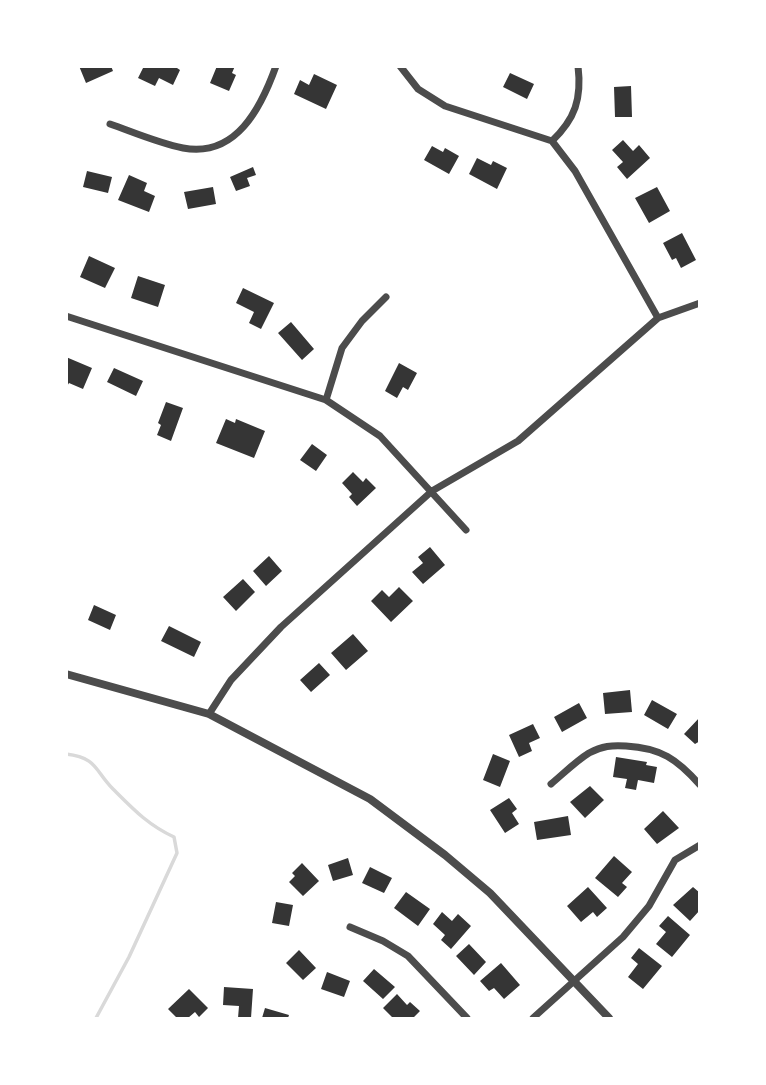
<!DOCTYPE html>
<html>
<head>
<meta charset="utf-8">
<style>
	body { margin:0 }
	#map { position:relative; width:766px; height:1085px; overflow:hidden; background:#fff; font-family:"DejaVu Sans",sans-serif }
	canvas { display:block }
	.frame { position:absolute; inset:0; border:68px solid #fff; pointer-events:none }
</style>
</head>
<body>
<div id="map">
<canvas width="766" height="1085"></canvas>
<div class="frame"></div>
</div>
<script>
const ctx = document.querySelector('canvas').getContext('2d');
ctx.lineJoin = 'round';
function stroke(path, color, width, dash) { ctx.strokeStyle = color; ctx.lineWidth = width; ctx.lineCap = dash ? 'butt' : 'round'; ctx.setLineDash(dash || []); ctx.stroke(path); }
function fillPath(path, color) { ctx.fillStyle = color; ctx.fill(path, 'evenodd'); }
stroke(new Path2D(`
	M66 754C98 758 94 770 113 789 133 809 148 825 174 837L177 853 129 957 96 1018`), '#d9d9d9', 3.5);
fillPath(new Path2D(`
	M79 66H111L113 71 86 83Z
	M144 66H174L180 70 173 85 159 78 155 86 138 78Z
	M217 66H235L232 73 236 75 229 91 210 83Z
	M510 73 534 84 527 99 503 87Z
	M314 74 337 85 326 109 294 94 300 80 309 85Z
	M631 86 632 117H615L614 87Z
	M623 140 633 151 639 145 650 158 627 179 617 167 623 162 612 150Z
	M432 146 443 152 445 148 459 156 449 174 424 160Z
	M477 158 491 165 493 161 507 168 497 189 469 174Z
	M253 167 256 175 247 178 250 186 236 191 230 177Z
	M87 171 112 177 108 193 83 187Z
	M129 175 147 183 144 191 155 196 149 212 118 200Z
	M213 187 216 204 188 209 184 192Z
	M657 187 670 211 649 223 635 198Z
	M682 233 696 260 681 268 676 258 672 260 663 243Z
	M89 256 115 268 105 288 80 277Z
	M138 276 165 285 158 307 131 298Z
	M243 288 274 303 261 329 249 323 254 312 236 303Z
	M291 322 314 349 302 360 278 333Z
	M66 357 92 368 83 389 69 383 66 388Z
	M399 363 417 373 408 390 403 387 397 398 385 391Z
	M114 368 143 381 136 396 107 382Z
	M166 402 183 408 171 441 157 435 161 425 158 423Z
	M226 419 235 423 236 419 265 431 254 458 216 443Z
	M312 444 327 455 316 471 300 460Z
	M353 472 363 482 366 478 376 488 357 506 349 497 352 494 342 483Z
	M430 547 445 565 423 584 412 572 423 563 418 557Z
	M269 556 282 571 266 586 253 571Z
	M243 579 255 592 236 611 223 597Z
	M399 587 413 601 391 622 371 601 382 590 389 597Z
	M94 605 116 615 110 630 88 620Z
	M169 626 201 642 194 657 161 641Z
	M353 634 368 651 346 670 331 653Z
	M319 663 330 675 311 692 300 680Z
	M630 690 632 712 605 714 603 693Z
	M652 700 677 714 668 729 644 715Z
	M579 703 587 718 562 732 554 717Z
	M700 717V741L695 744 684 734Z
	M533 724 540 738 529 743 532 751 519 757 509 735Z
	M493 754 510 761 500 787 483 780Z
	M616 757 647 762 646 765 657 767 654 783 638 780 636 790 625 788 627 779 613 777Z
	M590 786 604 800 585 818 570 802Z
	M509 798 517 809 512 813 519 824 505 833 490 810Z
	M663 811 679 828 657 844 644 829Z
	M568 816 571 835 537 840 534 822Z
	M614 856 632 872 622 883 627 887 618 897 595 878Z
	M348 858 353 875 333 881 328 865Z
	M302 863 319 881 303 896 289 882 295 876 292 873Z
	M370 867 392 878 384 893 362 883Z
	M588 887 607 908 597 917 593 912 581 922 567 906Z
	M693 887 700 893V910L690 921 673 905Z
	M406 892 430 909 418 926 394 908Z
	M276 902 293 905 289 926 272 923Z
	M442 912 452 921 458 914 471 926 451 949 441 940 445 935 433 924Z
	M668 916 690 935 672 957 656 944 666 932 659 926Z
	M469 944 486 962 474 975 456 956Z
	M639 948 662 966 643 989 628 977 638 964 631 958Z
	M299 950 316 968 303 980 286 963Z
	M501 963 520 985 504 999 494 988 489 991 480 981Z
	M374 969 395 987 383 999 363 981Z
	M327 972 350 981 344 997 321 989Z
	M224 987 253 989 251 1018H238L239 1006 223 1005Z
	M189 989 208 1008 199 1017 195 1012 188 1018H177L168 1009Z
	M397 994 407 1005 410 1002 420 1011 413 1018H393L383 1008Z
	M265 1008 289 1015 288 1018H262Z`), '#353535');
stroke(new Path2D(`
	M400 66 418 89 445 106 552 141 575 171 658 318
	M110 124C133 132 158 143 183 148 236 158 261 108 276 66
	M552 141C575 119 582 99 578 66
	M66 316 326 400 380 436 466 530
	M326 400 342 348 362 321 386 297
	M209 714 231 680 281 627 432 491 518 441 658 318 700 303
	M551 784C563 774 576 761 589 753 602 746 612 745 626 746 661 748 677 759 700 785
	M350 927 383 941 408 956 467 1018
	M533 1018 623 937 649 906 675 860 700 845`), '#4c4c4c', 7);
stroke(new Path2D(`
	M66 674 209 714 370 799 445 855 490 893 609 1018`), '#4c4c4c', 8);
</script>
</body>
</html>
